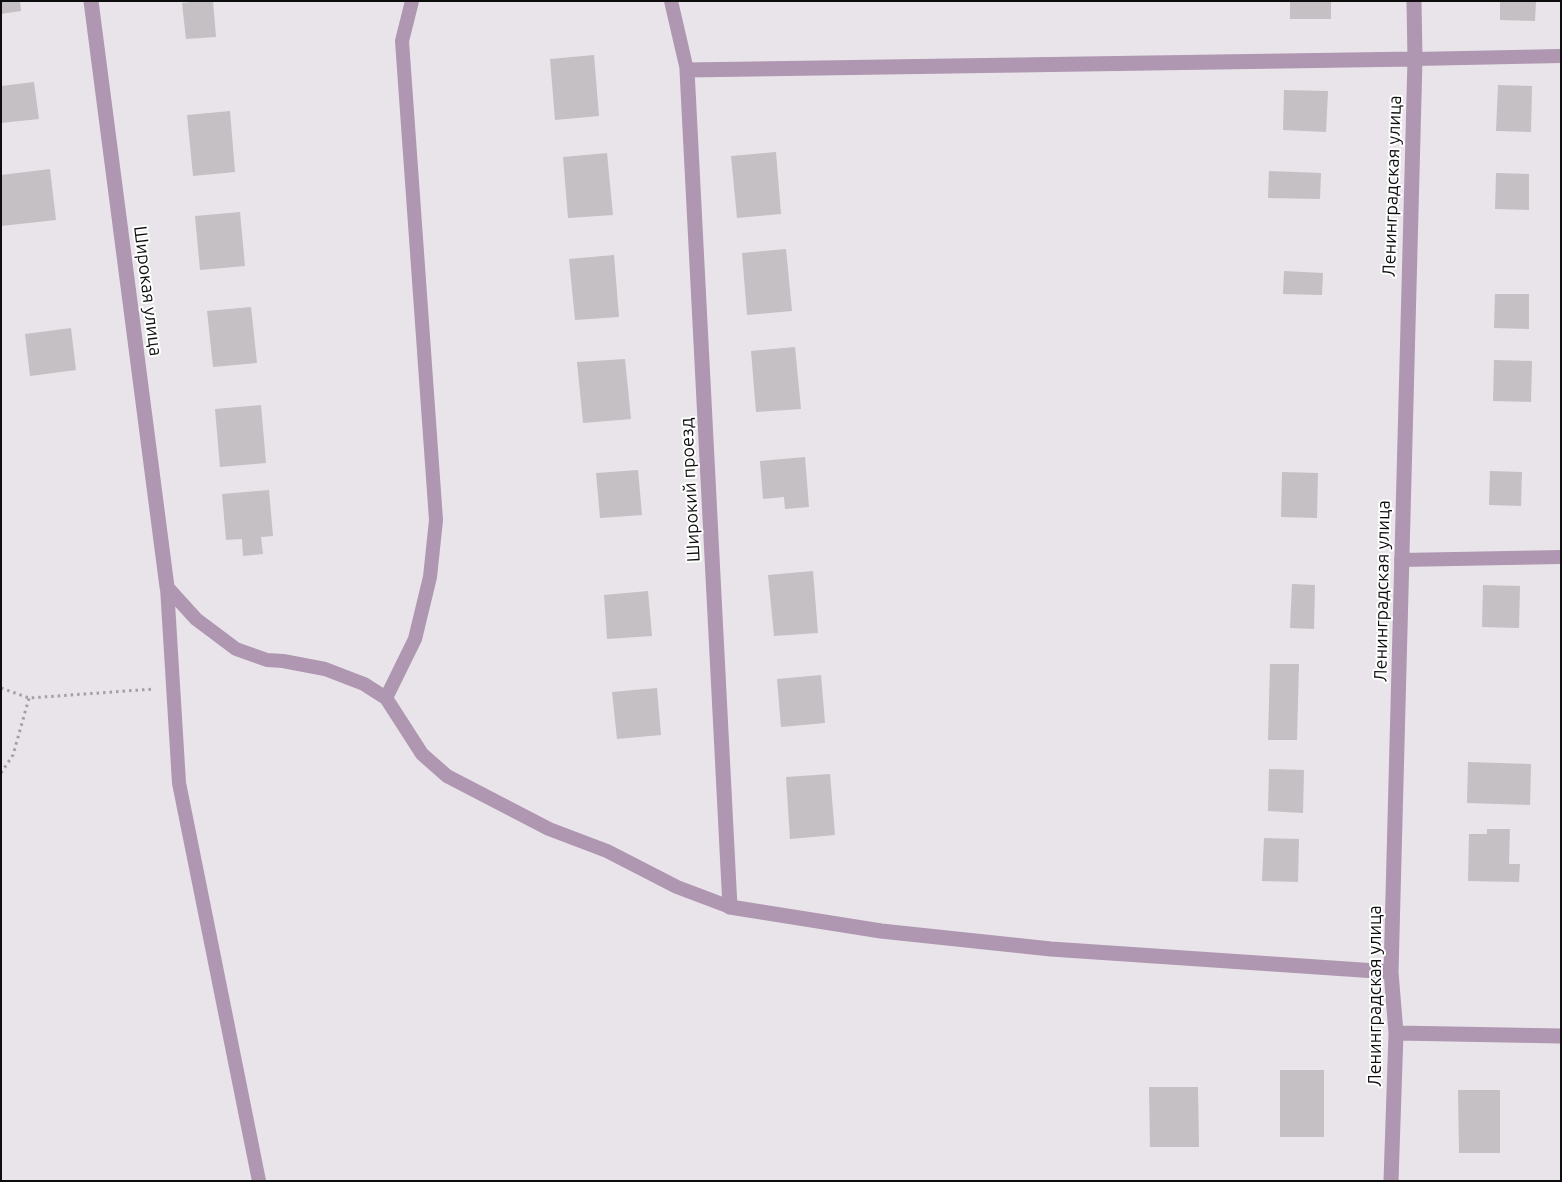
<!DOCTYPE html>
<html>
<head>
<meta charset="utf-8">
<style>
	body { margin:0 }
	#map { position:relative; width:1562px; height:1182px; overflow:hidden; background:#e8e4e9; font-family:Ubuntu,sans-serif }
	canvas { display:block }
	.frame { position:absolute; inset:0; border:2px solid #0e0d0e; pointer-events:none }
</style>
</head>
<body>
<div id="map">
<canvas width="1562" height="1182"></canvas>
<div class="frame"></div>
</div>
<script>
const ctx = document.querySelector('canvas').getContext('2d');
ctx.lineJoin = 'round';
function fillPath(path, color) { ctx.fillStyle = color; ctx.fill(path, 'evenodd'); }
function stroke(path, color, width, dash) { ctx.strokeStyle = color; ctx.lineWidth = width; ctx.lineCap = dash ? 'butt' : 'round'; ctx.setLineDash(dash || []); ctx.stroke(path); }
function label(font, color, halo, rows, align = 'center') {
  ctx.font = font + ' Ubuntu,sans-serif'; ctx.lineWidth = 4; ctx.setLineDash([]); ctx.textBaseline = 'middle'; ctx.strokeStyle = halo; ctx.fillStyle = color; for (const [text, x, y, turn = 0] of rows) {
    ctx.save(); ctx.translate(x, y); ctx.rotate((+turn || 0) * Math.PI / 180); ctx.textAlign = isNaN(turn) ? turn : align; if (halo) ctx.strokeText(text, 0, 0); ctx.fillText(text, 0, 0); ctx.restore();
  }
}
fillPath(new Path2D(`
	M1 1H20L21 11 1 14Z
	M200 1H213L216 37 186 39 182 3Z
	M1290 1H1331V19H1290Z
	M1500 1H1536L1535 21 1500 20Z
	M594 55 599 116 555 120 550 59Z
	M34 82 39 119 1 123V86Z
	M1498 85 1532 86 1531 132 1496 131Z
	M1284 90 1328 91 1326 132 1283 130Z
	M230 111 235 172 193 176 187 115Z
	M776 152 781 214 737 218 731 156Z
	M607 153 613 215 568 218 563 157Z
	M50 169 56 220 1 226V175Z
	M1269 171 1321 173 1320 199 1268 198Z
	M1496 173 1529 174V210L1495 209Z
	M240 212 245 266 200 270 195 216Z
	M786 249 792 311 747 315 742 253Z
	M614 255 619 317 575 320 569 259Z
	M1284 271 1323 273 1322 295 1283 294Z
	M1495 294H1529V329L1494 328Z
	M251 307 257 363 213 367 207 311Z
	M71 328 76 370 30 376 25 334Z
	M795 347 801 409 756 412 751 351Z
	M625 359 631 419 583 423 577 362Z
	M1494 360 1532 361 1531 402 1493 401Z
	M261 405 266 463 220 467 215 409Z
	M805 457 809 507 785 509 784 497 763 499 760 461Z
	M638 470 642 515 600 518 596 473Z
	M1490 471 1522 472 1521 506 1489 505Z
	M1282 472 1318 473 1317 518 1281 517Z
	M269 490 273 536 261 537 263 554 243 556 242 539 226 540 222 494Z
	M813 571 818 633 774 636 768 575Z
	M1292 584 1315 585 1314 629 1290 628Z
	M1483 585 1520 586 1519 628 1482 627Z
	M648 591 652 636 607 639 604 595Z
	M1270 664H1299L1297 740H1268Z
	M821 675 825 723 781 727 777 679Z
	M657 688 661 735 617 739 612 692Z
	M1468 762 1531 764 1530 805 1467 803Z
	M1269 769 1304 770 1303 813 1268 811Z
	M830 774 835 835 790 839 786 777Z
	M1487 829H1510L1509 864H1520L1519 882 1468 881 1469 834H1487Z
	M1264 838 1299 839 1298 882 1262 881Z
	M1280 1070H1324V1137H1280Z
	M1149 1087H1198L1199 1147H1150Z
	M1458 1090H1500V1153H1459Z`), '#c4c0c4');
stroke(new Path2D(`
	M1 688 29 698 154 689
	M1 773 13 755 29 698`), '#a3a0a3', 3, [2.5, 4]);
stroke(new Path2D(`
	M671 1 687 70
	M1415 59 1561 56
	M1401 560 1561 557
	M167 587 196 619 236 649 267 660 283 661 325 669 364 684 386 698 422 754 447 776 549 829 607 851 677 887 730 907
	M167 587 179 783 259 1181
	M386 698 415 639 430 577 436 520 402 41 412 1`), '#af96b1', 14);
stroke(new Path2D(`
	M91 1 167 587
	M1391 972 1051 949 881 931 730 907 687 70 1415 59
	M1396 1033 1561 1036
	M1391 1181 1396 1033 1391 972 1415 59 1414 1`), '#af96b1', 15);
label('18px', '#0e0d0e', '#fff', [
	["Ленинградская улица",1392,186,-88],
	["Широкая улица",148,291,83],
	["Широкий проезд",690,490,-93],
	["Ленинградская улица",1382,591,-89],
	["Ленинградская улица",1375,996,-90]
]);
</script>
</body>
</html>
